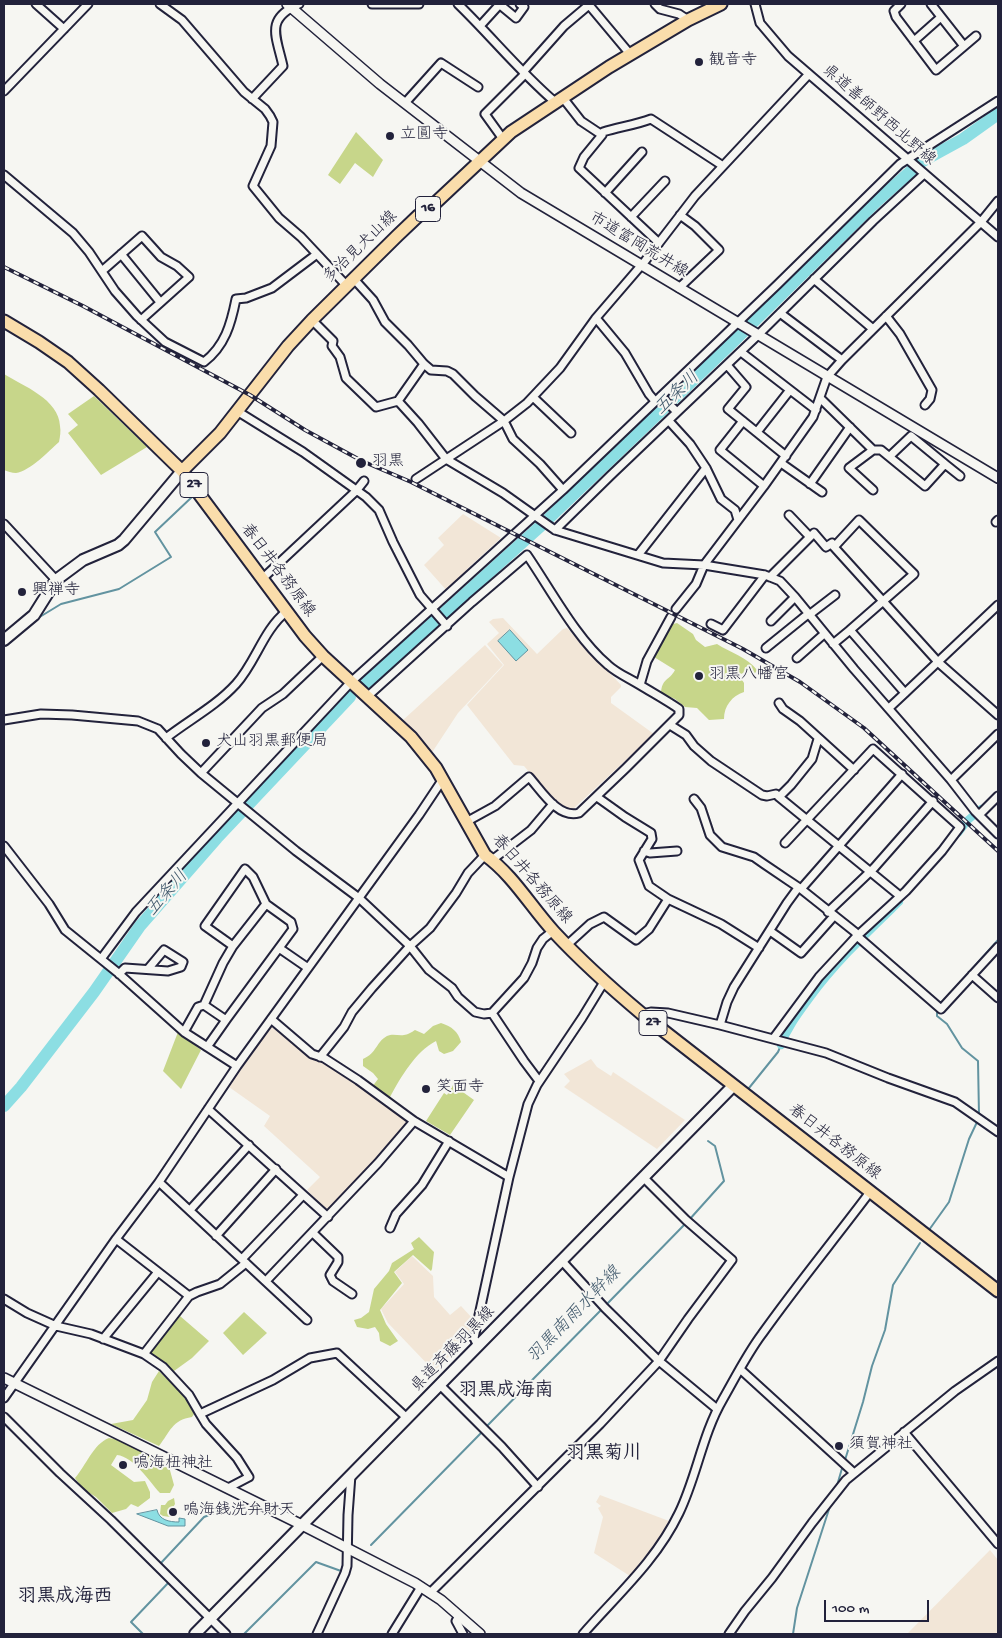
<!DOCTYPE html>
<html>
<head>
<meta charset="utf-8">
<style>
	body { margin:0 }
	#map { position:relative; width:1002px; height:1638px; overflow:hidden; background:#f6f6f2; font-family:"Gochi Hand",sans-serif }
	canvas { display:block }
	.frame { position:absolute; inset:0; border:5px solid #22223b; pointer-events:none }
	.scale { position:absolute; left:824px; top:1600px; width:105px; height:22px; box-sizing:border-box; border:2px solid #22223b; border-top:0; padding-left:6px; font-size:15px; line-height:18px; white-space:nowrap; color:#22223b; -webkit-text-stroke:4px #f6f6f2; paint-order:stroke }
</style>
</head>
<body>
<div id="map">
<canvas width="1002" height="1638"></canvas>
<div class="frame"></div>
<div class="scale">100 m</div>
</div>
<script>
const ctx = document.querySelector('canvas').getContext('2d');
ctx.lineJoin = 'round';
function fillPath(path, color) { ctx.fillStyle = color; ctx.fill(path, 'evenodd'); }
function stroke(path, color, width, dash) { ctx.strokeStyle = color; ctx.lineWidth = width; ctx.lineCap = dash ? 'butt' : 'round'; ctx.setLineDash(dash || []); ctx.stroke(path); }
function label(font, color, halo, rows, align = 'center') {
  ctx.font = font + ' "Gochi Hand","Klee One",sans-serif'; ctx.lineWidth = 4; ctx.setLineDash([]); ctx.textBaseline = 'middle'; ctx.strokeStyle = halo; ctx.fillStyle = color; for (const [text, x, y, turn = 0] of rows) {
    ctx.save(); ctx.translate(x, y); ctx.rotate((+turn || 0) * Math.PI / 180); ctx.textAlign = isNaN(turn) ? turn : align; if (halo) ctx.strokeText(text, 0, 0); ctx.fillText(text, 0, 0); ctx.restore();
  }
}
fillPath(new Path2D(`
	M463 514 501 538 466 570 468 573 448 592 424 565 444 545 438 538Z
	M503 618 537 654 563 629 567 628 621 685V687L611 697V703L654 734 573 809 559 806 524 766 514 765 467 705 504 665 487 644 499 633 489 622 493 619Z
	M485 645 503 665 458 713 431 754 402 721Z
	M273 1023 406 1118 407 1124 377 1160 330 1208 326 1210 307 1190 320 1177 264 1126 270 1116 229 1087Z
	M591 1059 597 1067 611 1076 613 1072 685 1120 657 1149 564 1087 570 1081 564 1074Z
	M412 1256 433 1276 434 1297 450 1315 461 1306 473 1319 467 1339 434 1371 388 1323 381 1309 404 1284 395 1272Z
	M600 1495 669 1521 659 1539 630 1576 594 1553 603 1517 598 1508 601 1506 596 1502Z
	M990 1550 998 1560V1634H907Z`), '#f2e6d7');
fillPath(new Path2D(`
	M356 132 383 160 373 177 355 163 340 184 328 175Z
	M4 374C23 386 59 399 60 426 61 431 60 437 59 442 49 451 30 471 16 473 12 473 7 471 4 470Z
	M94 396 147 447 101 475 68 433 78 425 68 414Z
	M677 623 693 634 696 640 705 647 717 644C731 653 747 657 757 670L754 675 747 671 739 675 744 683V692C732 696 724 706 724 719L709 720 697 708 685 707 675 699 661 693C662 678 669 681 675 670L654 657 659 644 669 625Z
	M441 1023C452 1027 458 1031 461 1042L453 1051 444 1054 439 1051 436 1041C415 1052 401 1077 390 1097L384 1096 372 1087 378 1079 373 1073 363 1066V1059C377 1053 376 1042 387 1036 393 1033 398 1036 404 1035 407 1035 412 1032 415 1030L424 1034 433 1026Z
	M178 1032 201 1050 181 1089 163 1071Z
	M453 1085 474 1100 450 1135 426 1121 444 1093 447 1095Z
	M419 1237 434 1252 432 1269 431 1271 413 1255 394 1272 402 1283 380 1310 386 1324 398 1341 390 1346 380 1341 379 1333 375 1327 368 1329 357 1327 354 1320 361 1318 369 1312 374 1289 389 1271 392 1263 414 1249 411 1243Z
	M244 1312 267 1333 243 1355 223 1333Z
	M180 1316 209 1341 192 1358 174 1371 149 1353Z
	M159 1371 185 1397 194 1414 192 1417C172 1420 170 1432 159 1446L111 1424 133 1420 147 1400 152 1382Z
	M109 1438 119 1440 168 1463 174 1485 170 1493H160C148 1480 134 1457 117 1455L111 1465 134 1482 145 1481 150 1492V1498L138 1507 131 1504 126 1509 112 1513 96 1497 83 1489 75 1478C86 1466 93 1444 109 1438Z
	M174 1498 175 1504 171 1511 170 1517 163 1516 160 1514 161 1505H165L168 1501Z`), '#c7d68a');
const water = new Path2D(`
	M510 630 528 650 516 661 498 641Z
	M157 1510C159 1520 169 1522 179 1522V1518L185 1519V1526H168L137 1514Z`);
fillPath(water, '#8cdee3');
stroke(water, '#6293a0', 1);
stroke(new Path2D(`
	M38 618 61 604 119 589 171 557 155 532 193 496
	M940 1005 998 940
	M937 1009V1016L947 1024 962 1048 978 1061 979 1115
	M749 1088 778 1052 781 1045
	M689 1220 724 1181 715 1146 708 1141
	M929 1230 949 1202 969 1139 978 1120
	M605 1306 686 1223
	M486 1427 602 1309
	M845 1460 863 1402 872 1366 885 1330 893 1285 920 1243
	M836 1489 843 1465
	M371 1545 483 1431
	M161 1565 160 1564 204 1517 235 1505
	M143 1634 131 1622 170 1581
	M244 1634 316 1562 341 1571 344 1562
	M793 1634 797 1608 831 1503`), '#6293a0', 2);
stroke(new Path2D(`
	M958 833 968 820 981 809
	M781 1045C788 1027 798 1014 809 999 835 963 867 933 899 902`), '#8cdee3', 8);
stroke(new Path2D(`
	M365 684 544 523 731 344 876 202 921 162 963 139 998 114
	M4 1106 21 1087 94 992 140 926 217 838 350 697`), '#8cdee3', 12);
const minor = new Path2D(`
	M36 4 64 29
	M160 4 182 20 244 92 265 109 270 116 273 122 271 146 253 186 279 218 301 237 346 285
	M372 4H419
	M458 4C491 36 520 72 555 102
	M499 4 516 18 524 7 520 4
	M655 4 660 9 679 14 688 20
	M755 4 760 23 788 56 998 237
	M901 4 894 11 896 17 936 70 976 36
	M931 4 964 46
	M589 5 630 54
	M480 26 500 4
	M914 41 941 17
	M523 72 564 26 590 4
	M4 91 88 4
	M563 98 581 121 602 135 603 132C619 127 635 125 651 119L723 166
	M252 99 283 66C276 35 265 19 299 4
	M405 103 441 63 478 87
	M602 135 584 157 579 168 659 243
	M503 139 485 114 525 74
	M4 175 73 233 89 252 115 291 137 316 165 342 204 362C225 346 231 324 236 299L246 298 272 288 317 254
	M605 193 642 152
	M631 217 665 181
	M121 254 160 302
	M102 271 142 236 161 257 177 266 189 277 141 320
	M353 278 373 300 385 322 408 345 424 364 431 370 447 371 453 374 475 396 504 421 513 439 540 464 563 490
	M814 279 873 329
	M679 288 719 250 695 226 680 215
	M780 313 842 360
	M886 316 900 334 932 390 930 399 925 405
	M596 318 625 353 649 394 655 401
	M312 320 333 341 332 346 340 357 346 378 376 407 398 401 424 364
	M741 352 816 410
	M727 365 746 387 728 409 786 456
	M661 396 677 412
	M533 397 571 433
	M820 398 873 450H881L925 486 945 464 960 476
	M398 401 418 423 446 459 503 493 555 530 663 563 704 565 765 575 780 581 795 597 854 669 951 780 975 811 998 834
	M237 411 303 452 366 497 379 510 393 542 420 595 447 626
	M669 421 690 444 706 468 721 499 735 510 738 520
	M743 421 720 450 764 486
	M757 432 790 390
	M890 456 911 436 945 464
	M781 463 822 492
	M416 479 504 421 527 403 560 368 596 318 645 261 695 196 809 74
	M810 484 850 427
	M873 490 849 468 873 450
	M789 515 810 537
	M996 522 998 520
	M4 524 56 580
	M555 530 610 476 758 335 873 221 924 174
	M834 547 939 663 998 715
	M638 555 706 468
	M770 577 814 533 826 547 832 543 834 547 859 520 914 574 850 630
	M262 579 356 491 364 481
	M676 609 696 584 704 565 764 486 813 417 827 377 842 360 981 222 998 201
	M809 615 835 595
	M771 621 795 597
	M711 624 723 630 765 575
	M833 644 850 630 905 693 998 605
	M766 648 808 614
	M797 658 824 634
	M640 685 647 661 671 617
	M368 696 472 602 527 555C551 590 576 638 608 665 618 674 629 678 640 685 653 693 666 700 679 709V715L626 768 579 813C558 819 541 790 529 777L495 806 466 822
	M779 703 783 709 800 721 854 770
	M889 708 905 693
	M4 720 41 714 72 715 138 721 158 729 181 754 201 773 296 851 359 898 410 946 429 970 452 988 458 997 475 1012 484 1014 492 1013 524 1061 539 1081
	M670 725 686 735 694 746 711 761 762 795 767 796 776 794 779 797 900 896
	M166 738C189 720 216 706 236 684 256 662 263 630 287 611
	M201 773 262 708 283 694 323 656
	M951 780 998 734
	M597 797 625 817 651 833 652 839 639 860 649 886 668 899 721 924 759 948
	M779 797 791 785 812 759 818 739
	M694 799 701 808 710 835 722 847 754 857 764 864 801 889 855 932 857 936 941 1009 998 947
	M979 815 998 796
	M4 846 49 904 65 930 117 972 184 1032 237 1066
	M644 851 650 853 677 851
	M492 860 531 830 553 804
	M801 889 902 774
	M828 912 874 868 933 801
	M770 931 801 953 834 916
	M567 945 590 924 604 917 636 940 649 929 668 899
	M233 946 205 926 245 869 253 877 266 904 233 946 223 963 204 1005 226 1020 293 929 291 922 266 904
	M279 948 308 968
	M101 959 136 912 352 681 563 490 778 284 900 164 998 101
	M119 974 125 968 168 971 181 967 183 962 164 950 148 969
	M972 975 998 998
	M492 1013 524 978 532 963 537 948 543 939 553 931
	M642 1014 651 1012 668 1013 720 1025 826 1053 888 1078 955 1102 998 1132
	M271 1019 312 1054 324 1058 358 1080 414 1121 509 1177
	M720 1025 727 1002 734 987 787 903 798 888
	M184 1032 198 1007 204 1005
	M773 1039 819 977 857 936 906 891 942 851 960 827 873 749 785 843
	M207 1047 226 1020
	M320 1057 344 1027 352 1012 372 988 410 946 430 928 456 893 468 873 485 855
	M208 1109 328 1217
	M159 1182 307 1320
	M190 1210 249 1145
	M390 1228 396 1214 422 1185 449 1141
	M313 1233 338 1257V1262L330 1275 333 1281 352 1294
	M216 1236 276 1169
	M116 1239 189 1296
	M242 1259 303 1195
	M562 1261 605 1308 659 1361 717 1409
	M266 1281 378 1163 414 1121
	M4 1299 27 1313 56 1326 91 1334 144 1354 163 1367 189 1395 200 1414 273 1380 310 1358 337 1353 407 1418
	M103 1339 158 1272
	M478 1346 474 1338 509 1177 528 1104 537 1085 582 1018 604 982
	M144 1354 189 1296 197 1292 220 1284 246 1263
	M740 1369 853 1472
	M440 1385 502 1447 538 1487
	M4 1398 116 1239 159 1182 237 1066 419 815 443 779
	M200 1414 206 1424 237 1458 249 1477 228 1488
	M4 1417 60 1473 111 1520 226 1634
	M904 1432 998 1544
	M430 1593 600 1424 659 1361 688 1319 732 1260 686 1220 644 1178
	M459 1616 456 1621 463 1634
	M317 1634 345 1573 347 1566 348 1515 351 1475
	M392 1634 421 1587
	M583 1634C617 1595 656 1561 679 1513 697 1476 702 1435 723 1399 735 1378 747 1354 762 1334 796 1286 834 1240 870 1192
	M729 1634 745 1611 772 1578 812 1523 846 1480 955 1391 998 1361`);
const tertiary = new Path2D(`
	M287 4 380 84 521 193 998 478
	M4 1378 302 1525 415 1583 441 1600 480 1634`);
const secondary = new Path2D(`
	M4 640 34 615 56 580 83 560 118 545 124 540 182 471
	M195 1634 733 1086`);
const primary = new Path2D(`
	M4 321 39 342 68 362 99 390 182 471 305 636 323 656 411 737 436 768 485 855C513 875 531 907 554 932 582 962 611 988 642 1014L998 1291
	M182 471 220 433 288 346 312 320 397 236 418 216 431 207 511 132 609 67 688 20 721 4`);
stroke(minor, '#22223b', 11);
stroke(tertiary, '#22223b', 12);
stroke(secondary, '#22223b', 14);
stroke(primary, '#22223b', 15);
stroke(minor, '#f6f6f2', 7);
stroke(tertiary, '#f6f6f2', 9);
stroke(secondary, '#f6f6f2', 10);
stroke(primary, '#faddab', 11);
const rail = new Path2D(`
	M4 267 83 306 250 395 305 430 362 461 411 482 743 649 800 682 864 728 998 851`);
stroke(rail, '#22223b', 4);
stroke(rail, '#f6f6f2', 2, [5.5]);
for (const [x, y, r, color] of [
	[699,62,5,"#22223b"],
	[390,136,5,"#22223b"],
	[361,463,6,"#22223b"],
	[22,592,5,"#22223b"],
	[699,676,5,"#22223b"],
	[206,743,5,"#22223b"],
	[426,1089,5,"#22223b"],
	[839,1446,5,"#22223b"],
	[123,1465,5,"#22223b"],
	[173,1512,5,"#22223b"]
]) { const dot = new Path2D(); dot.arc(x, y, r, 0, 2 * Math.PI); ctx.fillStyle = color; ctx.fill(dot); stroke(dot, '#f6f6f2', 2); }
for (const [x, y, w] of [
	[428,209,25],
	[194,485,28],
	[653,1023,28]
]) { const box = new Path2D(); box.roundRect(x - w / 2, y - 12.5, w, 25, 4); ctx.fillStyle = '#f6f6f2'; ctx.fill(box); stroke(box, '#22223b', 1); }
label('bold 15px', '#22223b', null, [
	["16",428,209],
	["27",194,485],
	["27",653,1023]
]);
label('16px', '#22223b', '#f6f6f2', [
	["観音寺",709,62],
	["立圓寺",400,136],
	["羽黒",372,463],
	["興禅寺",32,592],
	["羽黒八幡宮",709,676],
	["犬山羽黒郵便局",216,743],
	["笑面寺",436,1089],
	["須賀神社",849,1446],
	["鳴海杻神社",133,1465],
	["鳴海銭洗弁財天",183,1512]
], 'left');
label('16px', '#22223b', '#f6f6f2', [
	["県道善師野西北野線",878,116,41],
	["市道富岡荒井線",638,246,31],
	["多治見犬山線",361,248,-44],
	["春日井各務原線",277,571,53],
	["春日井各務原線",531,880,49],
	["春日井各務原線",834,1143,38],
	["県道斉藤羽黒線",454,1350,-46]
]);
label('italic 18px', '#425a6d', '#f6f6f2', [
	["五条川",678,394,-44],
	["五条川",168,894,-49],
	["羽黒南雨水幹線",575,1316,-46]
]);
label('bold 19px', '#22223b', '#f6f6f2', [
	["羽黒成海南",506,1392],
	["羽黒菊川",604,1455],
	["羽黒成海西",65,1598]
]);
</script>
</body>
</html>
